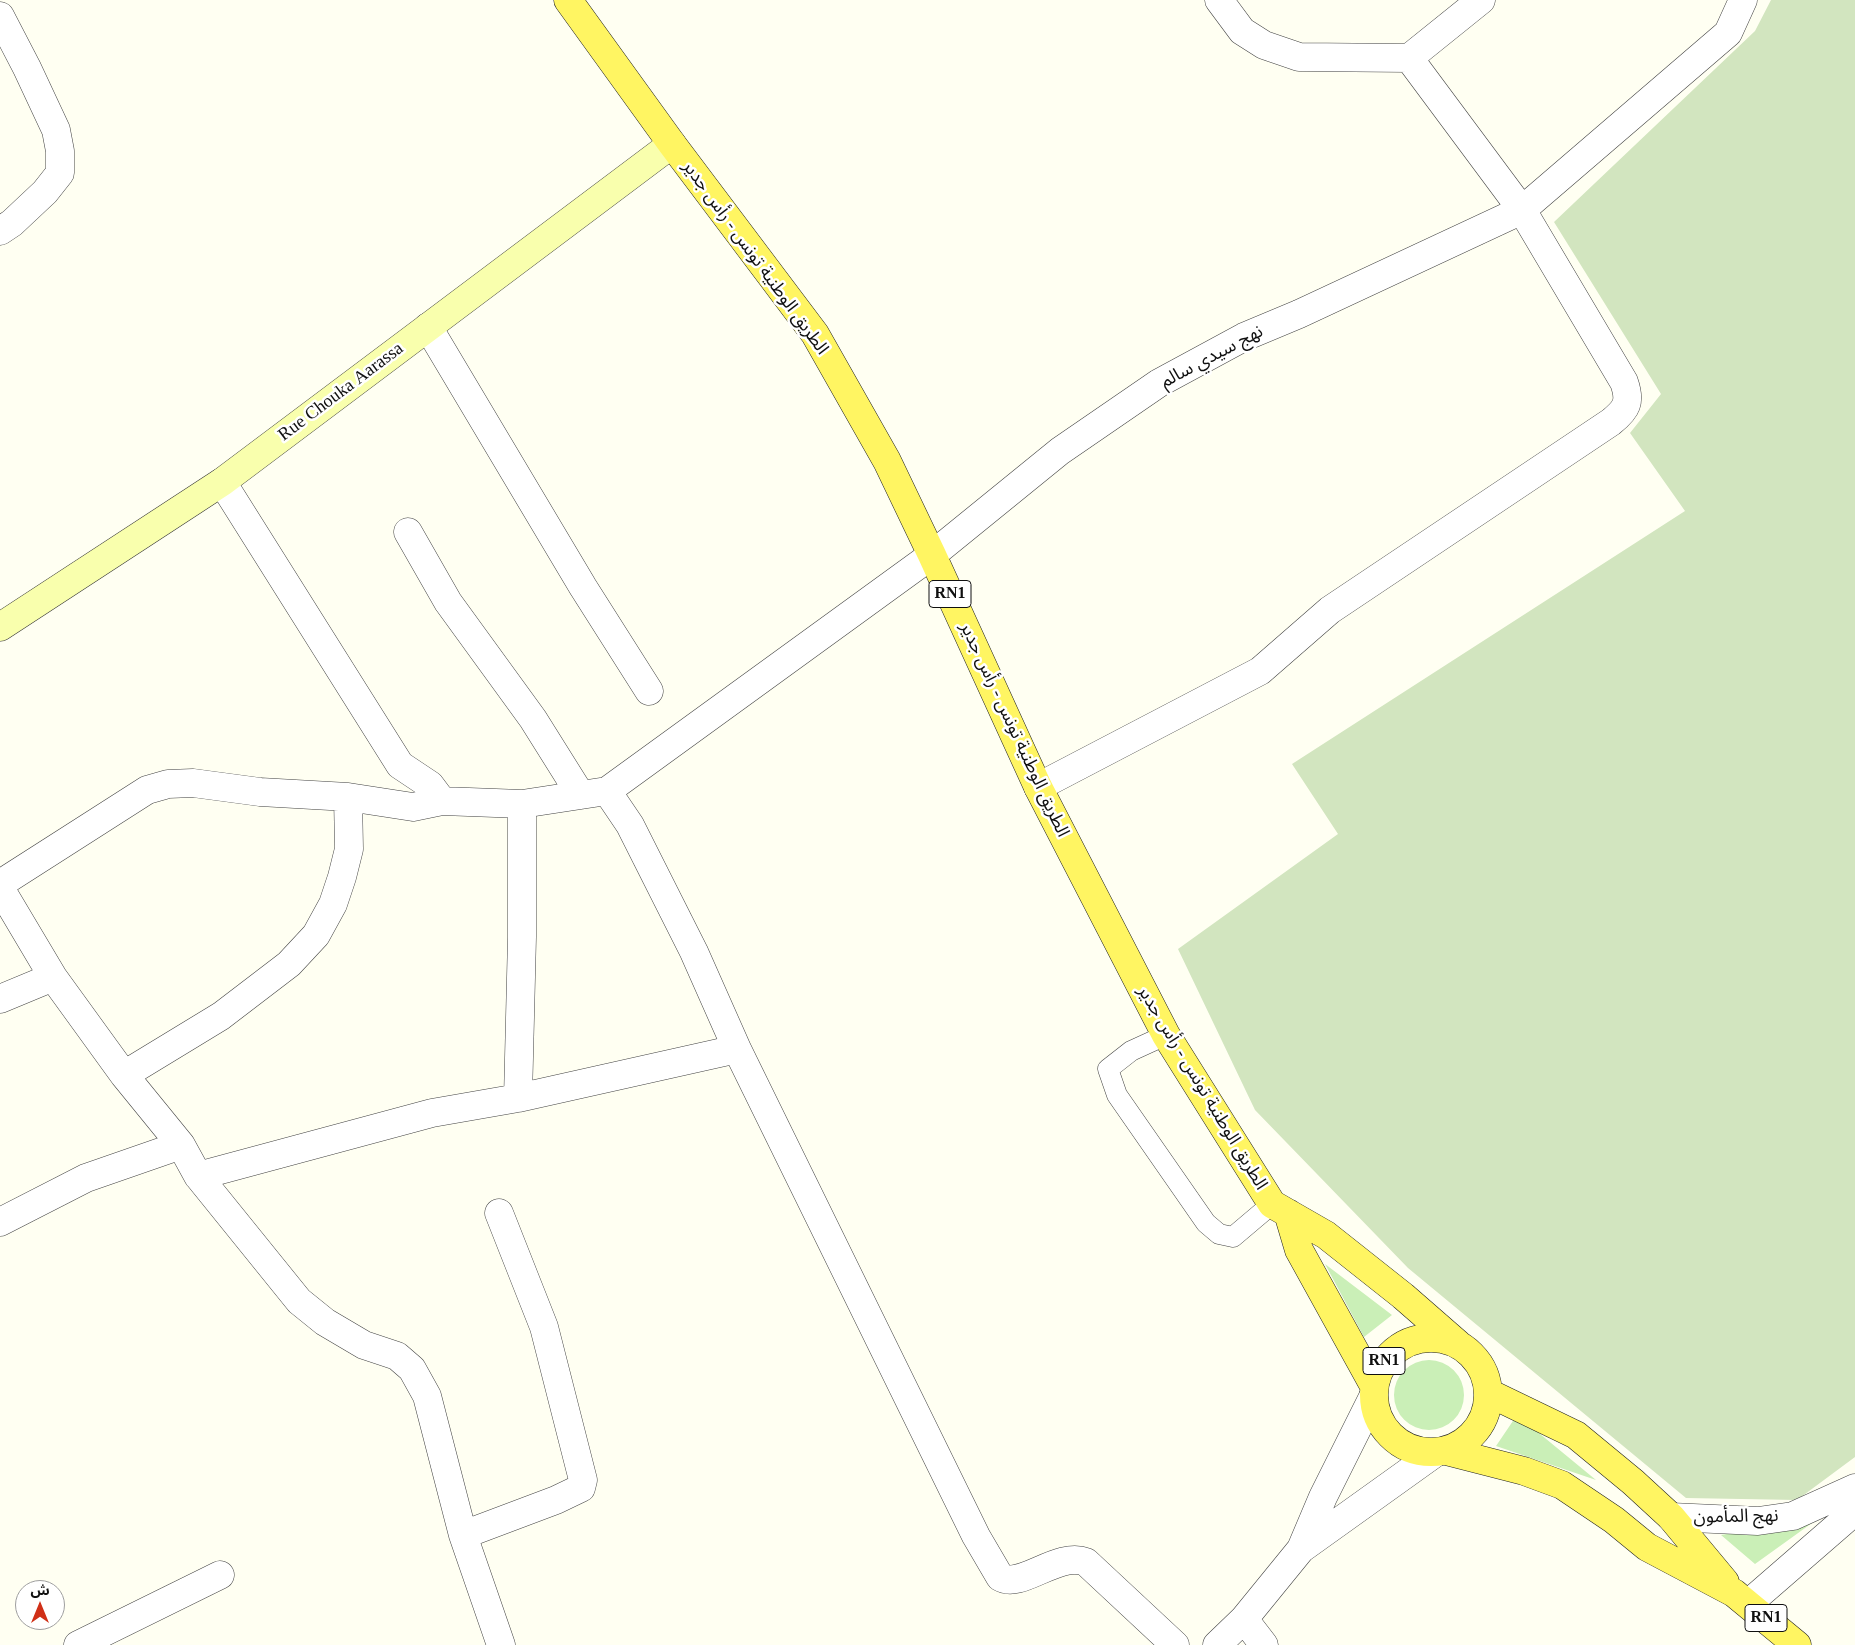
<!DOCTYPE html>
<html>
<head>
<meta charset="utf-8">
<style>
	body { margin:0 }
	#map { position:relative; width:1855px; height:1645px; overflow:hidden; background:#fffff2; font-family:"Times New Roman","Noto Sans Arabic",serif }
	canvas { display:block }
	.north { position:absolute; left:15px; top:1580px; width:50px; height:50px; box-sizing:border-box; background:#fff; border:1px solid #9f9f9f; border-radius:50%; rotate:0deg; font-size:14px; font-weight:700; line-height:20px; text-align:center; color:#101010 }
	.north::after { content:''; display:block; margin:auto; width:18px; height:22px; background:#d03017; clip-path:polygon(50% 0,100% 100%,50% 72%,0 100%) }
</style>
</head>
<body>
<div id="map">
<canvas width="1855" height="1645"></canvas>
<div class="north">ش</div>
</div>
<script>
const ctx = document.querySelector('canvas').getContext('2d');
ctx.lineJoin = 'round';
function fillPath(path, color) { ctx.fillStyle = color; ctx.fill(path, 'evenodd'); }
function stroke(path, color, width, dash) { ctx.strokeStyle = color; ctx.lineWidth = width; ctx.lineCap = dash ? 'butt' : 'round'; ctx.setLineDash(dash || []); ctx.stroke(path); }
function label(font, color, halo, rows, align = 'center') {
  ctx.font = font + ' "Times New Roman","Noto Sans Arabic",serif'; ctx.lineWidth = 5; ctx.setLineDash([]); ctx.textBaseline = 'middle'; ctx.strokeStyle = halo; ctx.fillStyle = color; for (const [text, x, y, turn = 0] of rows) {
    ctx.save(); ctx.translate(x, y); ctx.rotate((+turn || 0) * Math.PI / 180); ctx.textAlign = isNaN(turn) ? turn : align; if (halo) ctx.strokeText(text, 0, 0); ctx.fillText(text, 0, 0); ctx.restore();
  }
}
fillPath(new Path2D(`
	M1325 1264 1392 1315 1364 1337Z
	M1394 1395a35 35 0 1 1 70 0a35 35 0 1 1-70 0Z
	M1517 1415 1596 1480 1496 1446Z
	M1819 1518 1755 1564 1721 1535Z`), '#caefb7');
fillPath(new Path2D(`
	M1771 0H1855V1457L1797 1500 1686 1498 1408 1268 1255 1110 1178 949 1338 834 1292 764 1685 511 1630 433 1661 394 1554 222 1755 31Z`), '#d2e5bf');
const lane = new Path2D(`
	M1166 1035 1131 1051 1108 1069 1117 1095 1206 1223 1219 1234 1233 1237 1272 1204`);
const street = new Path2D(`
	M1219 0 1242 31 1264 45 1299 57 1409 58
	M0 16 27 68 56 130 60 151V173L45 192 12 223 0 231
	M428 327 583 587 649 691
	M222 482 400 765 430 785 442 801 522 804 607 791 630 825 694 952 737 1049 976 1536 1000 1577C1021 1590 1057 1551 1086 1562L1175 1645
	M408 532 448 602 533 719 580 794
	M1038 787 1260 671 1330 610 1611 422C1627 409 1631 402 1624 382L1522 210 1409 58 1481 0
	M607 791 932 555 1060 451 1159 383 1244 337 1299 314 1522 210 1728 33 1743 0
	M0 884 147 790 168 784 193 783 260 792 348 797 413 807 442 801
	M0 888 53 977 124 1075 181 1145 198 1176 299 1301 325 1322 364 1345 397 1356 412 1369 427 1396 463 1535 501 1645
	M0 999 53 977
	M124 1075 221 1016 289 964 316 935 333 904 342 877 349 849 348 797
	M518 1098 522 937V804
	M198 1176 432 1113 518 1098 737 1049
	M0 1222 86 1178 181 1145
	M1671 1517 1758 1521 1793 1516 1855 1488
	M463 1535 556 1500 581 1488 583 1480 544 1327 499 1213
	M1301 1549 1323 1497 1373 1397
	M1749 1603 1855 1511
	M1244 1619 1264 1645
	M78 1645 220 1575
	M1217 1645 1244 1619 1301 1549 1435 1453`);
const secondary = new Path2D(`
	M0 627 222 482 672 144`);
const primary = new Path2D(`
	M568 0 672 144 815 334 887 461 932 555 1038 787 1166 1035 1272 1204 1326 1235 1403 1296 1458 1344
	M1288 1213 1299 1250 1373 1384
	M1374 1395a57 57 0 1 1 114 0a57 57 0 1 1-114 0Z
	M1489 1393 1576 1435 1633 1482 1671 1517 1725 1582
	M1446 1451 1524 1471 1562 1485 1614 1520 1647 1547 1734 1593 1797 1645`);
stroke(lane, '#434343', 21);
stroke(street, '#434343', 29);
stroke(secondary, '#323232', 29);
stroke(primary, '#212121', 29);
stroke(lane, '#fff', 20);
stroke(street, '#fff', 28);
stroke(secondary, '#f9ffad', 28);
stroke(primary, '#fff562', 28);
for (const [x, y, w] of [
	[950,594,42],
	[1384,1361,42],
	[1766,1618,42]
]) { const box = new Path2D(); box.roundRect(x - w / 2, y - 13.5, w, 27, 4); ctx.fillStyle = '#fff'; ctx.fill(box); stroke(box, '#101010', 1); }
label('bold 16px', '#101010', null, [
	["RN1",950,594],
	["RN1",1384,1361],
	["RN1",1766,1618]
]);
label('18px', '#101010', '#fff', [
	["الطريق الوطنية تونس - رأس جدير",755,258,54],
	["نهج سيدي سالم",1212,357,-28],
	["Rue Chouka Aarassa",341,392,-37],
	["الطريق الوطنية تونس - رأس جدير",1014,730,65],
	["الطريق الوطنية تونس - رأس جدير",1202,1088,59],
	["نهج المأمون",1736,1517,-1]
]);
</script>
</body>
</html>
